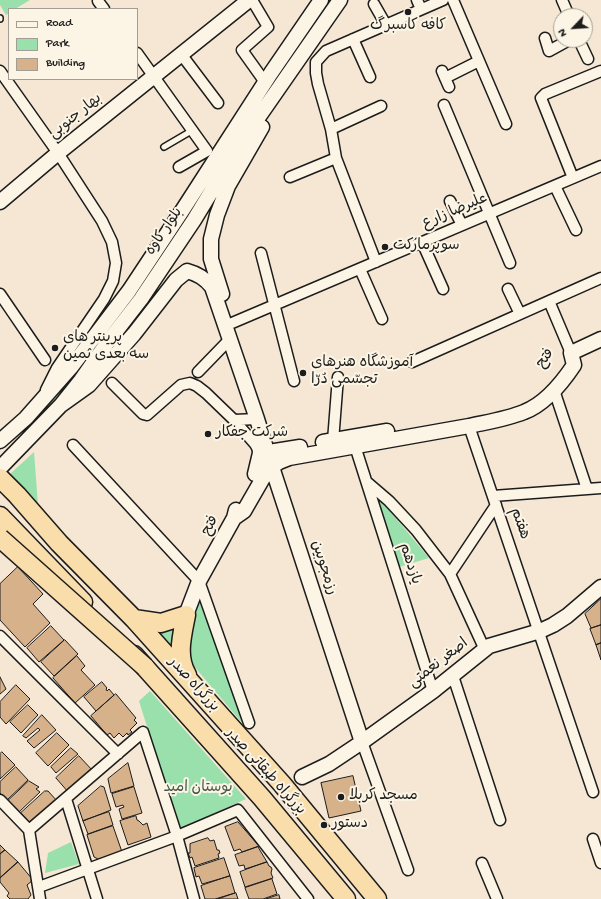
<!DOCTYPE html>
<html>
<head>
<meta charset="utf-8">
<style>
	body { margin:0 }
	#map { position:relative; width:601px; height:899px; overflow:hidden; background:#f5e7d3; font-family:"Gochi Hand",sans-serif }
	canvas { display:block }
	.legend { position:absolute; left:8px; top:8px; width:130px; height:72px; box-sizing:border-box; background:#fcf5e5; border:1px solid #a29e95; margin:0; padding:5px 7px; list-style:none; font-size:12px; color:#1c1c1c }
	.legend li { display:flex; align-items:center; gap:8px; height:20px }
	.legend b { width:20px; border:1px solid #a29e95 }
	.north { position:absolute; left:553px; top:8px; width:40px; height:40px; box-sizing:border-box; background:#fcf5e5; border:1px solid #a29e95; border-radius:50%; rotate:245deg; font-size:11px; font-weight:700; line-height:16px; text-align:center; color:#1c1c1c }
	.north::after { content:''; display:block; margin:auto; width:14px; height:18px; background:#1c1c1c; clip-path:polygon(50% 0,100% 100%,50% 72%,0 100%) }
</style>
</head>
<body>
<div id="map">
<canvas width="601" height="899"></canvas>
<ul class="legend">
<li><b style="height:5px;background:#fcf5e5"></b>Road</li>
<li><b style="height:11px;background:#9ae0ad"></b>Park</li>
<li><b style="height:11px;background:#d7b189"></b>Building</li>
</ul>
<div class="north">N</div>
</div>
<script>
const ctx = document.querySelector('canvas').getContext('2d');
ctx.lineJoin = 'round';
function fillPath(path, color) { ctx.fillStyle = color; ctx.fill(path, 'evenodd'); }
function stroke(path, color, width, dash) { ctx.strokeStyle = color; ctx.lineWidth = width; ctx.lineCap = dash ? 'butt' : 'round'; ctx.setLineDash(dash || []); ctx.stroke(path); }
function label(font, color, halo, rows, align = 'center') {
  ctx.font = font + ' "Gochi Hand","Playpen Sans Arabic",sans-serif'; ctx.lineWidth = 4; ctx.setLineDash([]); ctx.textBaseline = 'middle'; ctx.strokeStyle = halo; ctx.fillStyle = color; for (const [text, x, y, turn = 0] of rows) {
    ctx.save(); ctx.translate(x, y); ctx.rotate((+turn || 0) * Math.PI / 180); ctx.textAlign = isNaN(turn) ? turn : align; if (halo) ctx.strokeText(text, 0, 0); ctx.fillText(text, 0, 0); ctx.restore();
  }
}
fillPath(new Path2D(`
	M0 0H30L15 9H9V13L6 15 0 5Z
	M34 452 38 505 9 475Z
	M374 496 389 510 429 558 399 567Z
	M200 593 243 724 193 665 187 649 188 634Z
	M181 620 174 657 140 627Z
	M150 691 246 799 179 829 139 701Z
	M71 842 79 864 45 873 48 853Z`), '#9ae0ad');
const building = new Path2D(`
	M18 567 43 594 33 604 50 623 25 647 0 620V584Z
	M601 599V625L591 628 585 614Z
	M601 625V643L596 645 590 629Z
	M51 626 64 640 39 662 27 648Z
	M65 640 78 654 54 676 41 662Z
	M601 643V660L596 645Z
	M77 656 85 666 81 670 95 685 75 703 53 678Z
	M0 677 6 689 0 694Z
	M102 682 107 688 106 689 107 691 109 689 114 695 96 711 84 697Z
	M16 685 30 699 6 724 0 717V702Z
	M116 694 136 718 134 720 137 723 130 730 132 732 128 735 127 733 123 737 119 733 114 738 110 733 107 735 91 716Z
	M28 705 38 715 21 733 10 722Z
	M42 715 56 730 34 748 27 741 40 730 38 728 26 738 23 736Z
	M57 733 69 745 48 766 36 753Z
	M71 748 78 754 56 773 51 767Z
	M2 752 15 765 0 779V754Z
	M79 756 93 771 69 793 56 778Z
	M128 763 134 786 111 793 108 779Z
	M16 767 28 780 7 800 0 793V782Z
	M353 776 361 811 329 818 321 783Z
	M29 781 39 787 36 789 40 792 19 812 8 801Z
	M101 786 104 787 111 810 83 821 78 806Z
	M134 787 142 813 122 819 119 809 124 807 123 805 116 807 112 794Z
	M45 791H48L58 802 32 826 21 813Z
	M109 812 113 825 88 834 83 821Z
	M136 816 137 820 139 821 143 825 147 823 151 837 128 845 120 821Z
	M238 822 259 846 242 852 240 849 234 851 225 827Z
	M113 826 122 852 100 860 94 857 87 835Z
	M208 838 210 841 214 840 217 850H219L220 853 218 854 219 858 195 866 192 857 190 858 188 853H190V844Z
	M0 845 5 850 0 854Z
	M258 847 267 862 245 869 244 865 239 866 235 855Z
	M5 850 18 862 0 878V854Z
	M224 858 230 876 202 884 199 876 196 877 194 868Z
	M18 862 33 880 27 885 31 895 28 899H10L7 896 9 893 0 882V878Z
	M267 862 269 866 271 867 272 869 271 873 273 878 245 887 240 872Z
	M230 876 235 893 215 899H205L201 886Z
	M272 879 277 894 263 899H249L245 888Z
	M236 893 238 899H218Z
	M279 895 280 899H266Z`);
fillPath(building, '#d7b189');
stroke(building, '#1c1c1c', 1);
const lane = new Path2D(`
	M0 18V19
	M164 147 193 130`);
const street = new Path2D(`
	M252 0 268 27 242 50 262 78
	M417 0 421 9
	M453 0 506 124
	M562 0 569 16
	M98 1 104 9
	M374 4 386 25
	M545 38 549 51 569 40
	M353 39 370 77
	M579 40 588 59
	M137 53 207 151 179 167
	M181 54 218 103
	M0 71 58 153 102 221 112 242 116 263 113 281 104 299 57 368 46 390
	M442 71 449 87
	M445 78 479 61
	M444 105 510 263
	M331 129 381 106
	M290 177 336 158
	M573 178 541 98 545 94 601 71
	M555 186 576 230
	M450 201 462 225
	M422 242 443 289
	M261 253 294 381
	M376 262 336 158 331 129 318 84 316 73V62L326 51 443 0
	M360 269 382 319
	M508 289 520 314
	M0 294 45 360
	M549 301 571 353
	M232 323 601 166
	M412 362 601 278
	M198 372 230 339
	M112 383 143 414 147 415 181 385 190 383 197 386 206 393 234 420 255 444 260 452
	M554 390 587 489
	M234 420 257 419
	M469 426 593 792
	M333 441 338 377
	M73 445 199 581 249 723
	M355 446 433 691
	M368 483 389 501 416 530 450 574 485 650
	M493 496 601 488
	M450 574 496 505
	M0 636 118 754
	M453 676 500 820
	M362 742 408 870
	M66 799 97 899
	M0 800 29 830
	M29 830 143 732 177 836 194 899
	M29 830 40 899
	M593 839 601 863
	M482 863 497 899
	M39 887 177 836 238 810 308 899`);
const secondary = new Path2D(`
	M0 202 58 153 249 0
	M222 294 211 259V239L217 215 228 186 262 127
	M571 353 601 339
	M61 405 89 385 134 334 176 280 187 271C198 274 205 278 212 287L257 419 272 467 362 742
	M0 441 26 418 72 366 129 291 182 211 271 73 321 0
	M323 442 387 431
	M268 455 275 451 300 447
	M0 468 61 405 81 380 107 343 141 299 194 220 242 141 340 0
	M255 474 260 453 259 441
	M234 518 244 511 263 478 272 467 279 462 289 458 469 426C487 422 507 419 524 412 545 404 562 383 574 365L571 353
	M186 615 199 581 234 518 236 510
	M302 777 329 764 362 742 433 691 489 646 540 631 553 625 567 616 601 587`);
const highway = new Path2D(`
	M0 478 17 495 59 543 134 619 282 784 377 899
	M0 516 83 602
	M134 619 161 623 186 615C182 636 176 656 187 675
	M134 655 262 798 346 899`);
stroke(lane, '#1c1c1c', 8);
stroke(street, '#1c1c1c', 13);
stroke(secondary, '#1c1c1c', 17);
stroke(highway, '#1c1c1c', 21);
stroke(lane, '#fcf5e5', 5);
stroke(street, '#fcf5e5', 10);
stroke(secondary, '#fcf5e5', 14);
stroke(highway, '#f9deab', 18);
const highwayBridge = new Path2D(`
	M0 538 145 667`);
stroke(highwayBridge, '#1c1c1c', 21, []);
stroke(highwayBridge, '#f9deab', 18);
for (const [x, y, r, color] of [
	[408,12,4,"#1c1c1c"],
	[385,247,4,"#1c1c1c"],
	[55,348,4,"#1c1c1c"],
	[303,373,4,"#1c1c1c"],
	[208,434,4,"#1c1c1c"],
	[341,797,4,"#1c1c1c"],
	[324,825,4,"#1c1c1c"]
]) { const dot = new Path2D(); dot.arc(x, y, r, 0, 2 * Math.PI); ctx.fillStyle = color; ctx.fill(dot); stroke(dot, '#fcf5e5', 1.5); }
label('15px', '#1c1c1c', '#fcf5e5', [
	["کافه کاسبرگ",408,27,"center"],
	["سوپرمارکت",393,247],
	["پرینتر های",63,339],
	["سه بعدی ثمین",63,356],
	["آموزشگاه هنرهای",311,364],
	["تجسّمی دُرّا",311,381],
	["شرکت جفکار",216,434],
	["مسجد کربلا",349,797],
	["دستور",332,825]
], 'left');
label('15px', '#1c1c1c', '#fcf5e5', [
	["بهار جنوبی",76,117,-39],
	["علیرضا زارع",455,212,-23],
	["بلوار کاوه",165,232,-56],
	["فتح",546,359,-54],
	["هفتم",519,524,71],
	["فتح",211,526,-61],
	["یازدهم",409,564,72],
	["رزمجوبین",323,568,72],
	["اصغر نعمتی",439,664,-38],
	["بزرگراه صدر",193,685,48],
	["بزرگراه طبقاتی صدر",265,772,48]
]);
label('15px', '#425748', '#fcf5e5', [
	["بوستان امید",198,789]
]);
</script>
</body>
</html>
